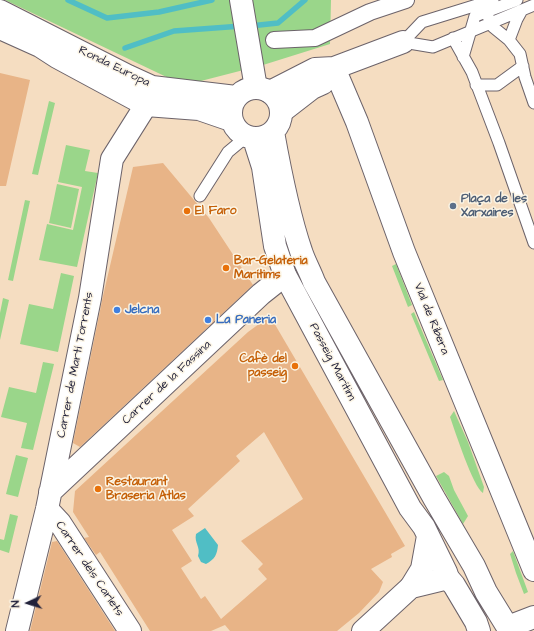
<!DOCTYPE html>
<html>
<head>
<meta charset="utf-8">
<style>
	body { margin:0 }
	#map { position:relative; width:534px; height:631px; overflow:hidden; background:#f5ddc1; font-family:"Architects Daughter",sans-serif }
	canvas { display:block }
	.north { position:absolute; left:8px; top:583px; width:40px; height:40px; -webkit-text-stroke:3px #fcf5e5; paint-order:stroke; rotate:266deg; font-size:11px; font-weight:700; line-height:16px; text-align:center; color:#22223b }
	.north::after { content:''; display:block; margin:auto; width:14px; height:18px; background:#22223b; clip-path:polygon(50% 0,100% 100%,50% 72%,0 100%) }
</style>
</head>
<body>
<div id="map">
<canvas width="534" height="631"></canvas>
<div class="north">N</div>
</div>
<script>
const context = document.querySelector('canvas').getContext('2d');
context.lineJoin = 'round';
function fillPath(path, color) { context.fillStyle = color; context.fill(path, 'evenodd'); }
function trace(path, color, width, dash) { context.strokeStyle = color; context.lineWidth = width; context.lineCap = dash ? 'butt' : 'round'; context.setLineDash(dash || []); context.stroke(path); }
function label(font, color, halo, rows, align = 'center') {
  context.font = font + ' "Architects Daughter",sans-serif'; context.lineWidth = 3; context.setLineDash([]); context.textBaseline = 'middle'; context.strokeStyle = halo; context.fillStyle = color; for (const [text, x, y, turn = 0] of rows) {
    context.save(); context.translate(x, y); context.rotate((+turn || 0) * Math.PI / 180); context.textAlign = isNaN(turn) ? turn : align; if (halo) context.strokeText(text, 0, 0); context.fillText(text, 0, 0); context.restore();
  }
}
const green = new Path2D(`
	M5,0H331L330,44L263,65L197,82H177Z
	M49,101L55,103L38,175L32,174Z
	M66,145L90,150L85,171L98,173L77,267L39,260L47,224L73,230L82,187L58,182Z
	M57,184L79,189L71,228L49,223Z
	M25,200L30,201L13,281L8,280Z
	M396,264L412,305L408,307L392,266Z
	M61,273L74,276L58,352L20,344L29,304L53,309Z
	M3,298L9,300L0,340V313Z
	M414,312L443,380L439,381L411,314Z
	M43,362L54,364L33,450L21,448L27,423L1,417L9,387L36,393Z
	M454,411L468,442L484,487L483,493C473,487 455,431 450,417Z
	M16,455L28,458L18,497L6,494Z
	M444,472L449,476L454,490L468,516L463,524L436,476Z
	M10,514L18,516L9,553L0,550V539L4,540Z
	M513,551L528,592L524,594L516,573L510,554Z`);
const water = new Path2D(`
	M205,528L218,545C217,555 215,559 206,564L201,562L198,556C201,547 194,543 196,534Z`);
const stream = new Path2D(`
	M68,0L107,18L159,12L212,0
	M250,26L278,23L305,0
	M125,48L174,31L242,26`);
const building = new Path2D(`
	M0,73L30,80L6,186H0Z
	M163,163L209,218L253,285L80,447L73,443L103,296L133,167Z
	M270,316L405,546L391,554L392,557L371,569L383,582L379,592L359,613L337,631H230L225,625L211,631H150L100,552L96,555L84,538L89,537L73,512L75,491L248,332ZM264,432L303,499L241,541L263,564L258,569L267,579L221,619L205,596L201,599L181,568L192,561L172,530L194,516L188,509L240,461L236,456Z
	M57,541L115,631H30L52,542Z`);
const service = new Path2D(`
	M482,4L493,27L509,40L520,54L525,77L534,103
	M453,38L472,72L499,143L534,243
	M509,40L517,19L522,10
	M403,42L433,47L534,5
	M403,42L422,22L493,0
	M463,57L475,16L517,0
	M476,85H497L523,66
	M200,196L228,152L246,137`);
const pedestrian = new Path2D(`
	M274,40L315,38L370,12L406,0`);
const minor = new Path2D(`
	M241,0L256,88
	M334,68L357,122L404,252L534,570
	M270,92L315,69L334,68L403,42
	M281,112L312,88L323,83L331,72
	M50,492L261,294L285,275
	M47,509L60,523L130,631
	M508,627L534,617
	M17,631L47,509L90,298L112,159L146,105
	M363,631L411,587L448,578`);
const tertiary = new Path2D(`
	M0,11L128,76L152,87L236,97
	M0,28L40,46L57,57L146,105L199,109L231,120
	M231 113a25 25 0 1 1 50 0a25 25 0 1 1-50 0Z
	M273,132C280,171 288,213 301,251C304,261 310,271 314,282L434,498L474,566L486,592L510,631
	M254,139L263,167L275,246L285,275L410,508L424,527L446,572L448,578L454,585L476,622L479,631
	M411,587L422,569L428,536`);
const markers = [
	[453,206,4,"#5c6f8a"],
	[187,211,4,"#e8710a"],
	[226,268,4,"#e8710a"],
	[117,310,4,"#3f7fe0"],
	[208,320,4,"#3f7fe0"],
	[295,366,4,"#e8710a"],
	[98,489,4,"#e8710a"]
];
const streetNames = [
	["Ronda Europa",114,67,26],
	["Vial de Ribera",431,319,68],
	["Passeig Marítim",332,362,62],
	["Carrer de Martí Torrents",76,365,-79],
	["Carrer de la Fassina",167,383,-43],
	["Carrer dels Carlets",89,569,56]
];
const serviceNames = [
	["Plaça de les",461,199],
	["Xarxaires",461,213]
];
const foodNames = [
	["El Faro",195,211],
	["Bar-Gelateria",234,261],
	["Marítims",234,275],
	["Cafè del",287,359,"right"],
	["passeig",287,373,"right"],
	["Restaurant",106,482],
	["Braseria Atlas",106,496]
];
const shopNames = [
	["Jelcna",125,310],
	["La Paneria",216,320]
];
fillPath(green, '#9ad68a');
fillPath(water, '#50bec5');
trace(stream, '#50bec5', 5.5);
fillPath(building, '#e8b487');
trace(service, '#6c636a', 13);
trace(pedestrian, '#6c636a', 18);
trace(minor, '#6c636a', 24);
trace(tertiary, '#6c636a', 24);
trace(service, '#fff', 11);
trace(pedestrian, '#fff', 16);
trace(minor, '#fff', 22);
trace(tertiary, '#fff', 22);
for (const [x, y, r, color] of markers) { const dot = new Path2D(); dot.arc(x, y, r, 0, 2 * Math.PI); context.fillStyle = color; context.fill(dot); trace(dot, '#fcf5e5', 1.5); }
label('12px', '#22223b', '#fcf5e5', streetNames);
label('bold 12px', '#4e5e75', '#fcf5e5', serviceNames, 'left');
label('bold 12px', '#c56008', '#fcf5e5', foodNames, 'left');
label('bold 12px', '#366cbe', '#fcf5e5', shopNames, 'left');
</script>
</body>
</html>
